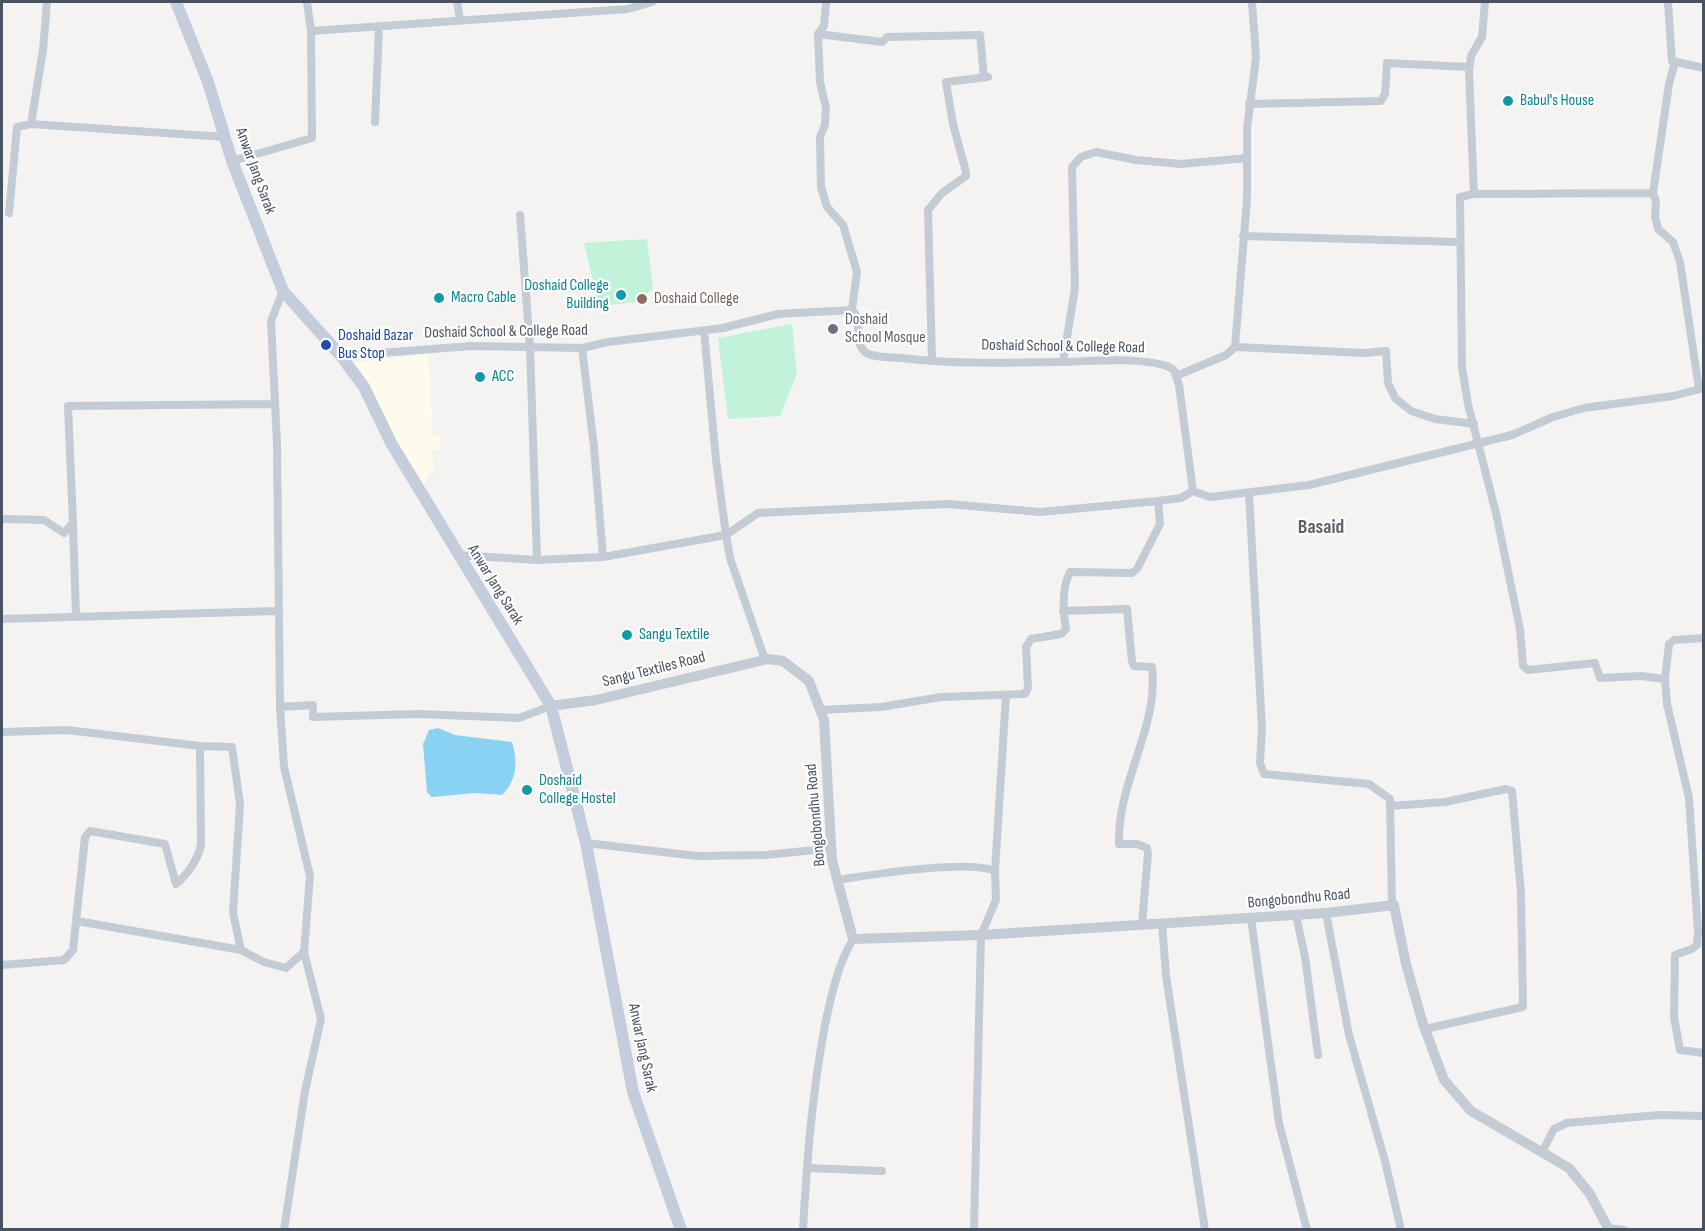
<!DOCTYPE html>
<html>
<head>
<meta charset="utf-8">
<style>
	body { margin:0 }
	#map { position:relative; width:1705px; height:1231px; overflow:hidden; background:#f5f3f2; font-family:"Sofia Sans Condensed",sans-serif }
	canvas { display:block }
	.frame { position:absolute; inset:0; border:3px solid #485362; pointer-events:none }
</style>
</head>
<body>
<div id="map">
<canvas width="1705" height="1231"></canvas>
<div class="frame"></div>
</div>
<script>
const context = document.querySelector('canvas').getContext('2d');
context.lineJoin = 'round';
function fillPath(path, color) { context.fillStyle = color; context.fill(path, 'evenodd'); }
function trace(path, color, width, dash) { context.strokeStyle = color; context.lineWidth = width; context.lineCap = dash ? 'butt' : 'round'; context.setLineDash(dash || []); context.stroke(path); }
function label(font, color, halo, rows, align = 'center') {
  context.font = font + ' "Sofia Sans Condensed",sans-serif'; context.lineWidth = 4.5; context.setLineDash([]); context.textBaseline = 'middle'; context.strokeStyle = halo; context.fillStyle = color; for (const [text, x, y, turn = 0] of rows) {
    context.save(); context.translate(x, y); context.rotate((+turn || 0) * Math.PI / 180); context.textAlign = isNaN(turn) ? turn : align; if (halo) context.strokeText(text, 0, 0); context.fillText(text, 0, 0); context.restore();
  }
}
const commercial = new Path2D(`
	M428,354L433,436H440V450L432,451L434,473L428,474L423,487L347,364Z`);
const green = new Path2D(`
	M647,239L653,289L637,302L599,306L584,243Z
	M792,324L797,374L780,416L728,419L718,338Z`);
const water = new Path2D(`
	M438,728L455,735L512,742C518,761 517,781 502,795L475,793L432,797L427,792L423,744L429,730Z`);
const minor = new Path2D(`
	M457,2L460,19
	M826,2L824,26L818,34L820,82L826,108L825,125L820,137L821,187L827,207L843,225L857,272L852,310
	M1485,2L1482,37L1471,56L1469,71L1474,194L1460,197L1462,367L1468,404L1496,513L1520,629L1523,666L1528,670L1595,663L1600,678L1641,676L1665,679
	M1668,2L1672,61L1704,68
	M311,31L628,9L652,2
	M818,34L882,42L887,37L980,35L984,77
	M1249,104L1381,101L1385,94L1387,63L1469,67
	M375,122L379,26
	M31,124L225,137
	M232,161L312,138L311,31L307,2
	M1653,193L1669,84L1675,62
	M1474,194L1653,193L1656,201L1655,216L1658,229L1673,242L1680,262L1699,389
	M9,213L17,127L31,124L43,50L47,2
	M520,215L530,347L537,560
	M1243,236L1459,242
	M283,291L271,321L277,444L280,707L284,767L310,876L304,952L321,1019L305,1091L284,1230
	M852,310C863,319 853,342 865,352C873,358 891,357 901,358C950,364 1003,363 1053,362C1090,362 1131,356 1167,366L1174,370L1179,385L1193,491L1210,497L1309,485L1512,435L1553,417L1584,408L1673,396L1704,388
	M704,331L716,460L726,535L730,558L765,660
	M1235,347L1365,353L1386,351L1388,383L1395,398L1411,411L1435,419L1474,424
	M582,348L594,447L603,557
	M341,356L471,346L582,348L608,342L723,328L778,314L852,310
	M932,360L928,210L942,193L966,176V172L953,124L946,82L988,77
	M1063,362L1075,288L1072,167L1081,157L1096,152L1136,160L1181,164L1247,158
	M1176,376L1226,355L1235,347L1247,199V129L1256,57L1252,2
	M1249,493L1262,728L1260,763L1264,774L1369,784L1390,799L1392,905
	M2,519L44,520L64,533L73,523L68,406L275,404
	M73,523L76,617
	M457,555L537,560L603,557L726,535L758,513L948,504L1040,512L1158,501L1181,498L1193,491
	M1063,611L1127,609L1132,662L1134,666L1152,667C1159,729 1117,781 1119,844H1137L1147,848L1148,853L1142,925
	M2,619L277,611
	M1704,638L1674,640L1669,644L1665,679L1667,704L1689,798L1698,931L1697,945L1692,949L1675,955L1674,1017L1680,1050L1704,1053
	M280,707L313,705V717L418,714L519,718L551,706
	M820,710L881,707L941,697L1025,694L1028,688L1026,647L1031,639L1061,634L1066,629C1063,611 1061,589 1070,572L1132,573L1137,569L1160,524L1158,501
	M2,732L67,730L200,746L232,747L240,804L233,913L241,950L264,962L286,968L304,952
	M1390,806L1445,802L1506,789L1512,791L1521,893L1523,1007L1425,1029
	M586,843L697,856L765,855L825,849
	M995,871L1006,695
	M837,880C871,875 967,859 995,871L996,900L981,935L974,1230
	M1326,913L1349,1035L1385,1161L1401,1230
	M1296,915L1305,957L1318,1055
	M1251,918L1279,1123L1307,1230
	M77,921L241,950
	M1162,923L1166,976L1205,1230
	M2,965L64,960L73,950L85,837L90,831L165,844L176,884C189,873 197,861 201,845L200,746
	M1542,1152L1554,1129L1567,1123L1659,1115L1704,1116
	M807,1168L882,1171
	M1608,1228L1624,1230
	M803,1230C807,1160 812,1093 825,1025C831,996 838,964 853,939`);
const tertiary = new Path2D(`
	M551,706L596,700L768,659L783,661L809,681L824,720L832,860L853,939L981,935L1326,913L1394,905L1406,964L1423,1024L1444,1080L1471,1111L1569,1168L1590,1194L1609,1230`);
const secondary = new Path2D(`
	M176,2L208,82L232,161L283,291L341,356L364,387L391,443L551,706L586,843L633,1092L681,1230`);
const markers = [
	[1508,101,6,"#0f9aa8"],
	[621,295,6,"#0f9aa8"],
	[439,298,6,"#0f9aa8"],
	[642,299,6,"#8d6e63"],
	[833,329,6,"#6b7280"],
	[326,345,6,"#1a4fb4"],
	[480,377,6,"#0f9aa8"],
	[627,635,6,"#0f9aa8"],
	[527,790,6,"#0f9aa8"]
];
const cultureNames = [
	["Babul's House",1520,101],
	["Doshaid College",609,286,"right"],
	["Building",609,304,"right"],
	["Macro Cable",451,298],
	["ACC",492,377],
	["Sangu Textile",639,635],
	["Doshaid",539,781],
	["College Hostel",539,799]
];
const streetNames = [
	["Anwar Jang Sarak",255,171,70],
	["Doshaid School & College Road",506,332,-1],
	["Doshaid School & College Road",1063,347,1],
	["Anwar Jang Sarak",495,585,58],
	["Sangu Textiles Road",654,670,-14],
	["Bongobondhu Road",816,815,-95],
	["Bongobondhu Road",1299,899,-5],
	["Anwar Jang Sarak",642,1048,78]
];
const educationNames = [
	["Doshaid College",654,299]
];
const worshipNames = [
	["Doshaid",845,320],
	["School Mosque",845,338]
];
const transitNames = [
	["Doshaid Bazar",338,336],
	["Bus Stop",338,354]
];
const quarterNames = [
	["Basaid",1321,528]
];
fillPath(commercial, '#fefbed');
fillPath(green, '#c0f3d9');
fillPath(water, '#8ad2f3');
trace(minor, '#c3cbd4', 8);
trace(tertiary, '#c3cbd4', 10);
trace(secondary, '#c4cddc', 12);
for (const [x, y, r, color] of markers) { const dot = new Path2D(); dot.arc(x, y, r, 0, 2 * Math.PI); context.fillStyle = color; context.fill(dot); trace(dot, '#fff', 2); }
label('16px', '#0d838f', '#fff', cultureNames, 'left');
label('16px', '#485362', '#fff', streetNames);
label('16px', '#785e54', '#fff', educationNames, 'left');
label('16px', '#5b616d', '#fff', worshipNames, 'left');
label('16px', '#164399', '#fff', transitNames, 'left');
label('bold 20px', '#5e6168', '#fff', quarterNames);
</script>
</body>
</html>
